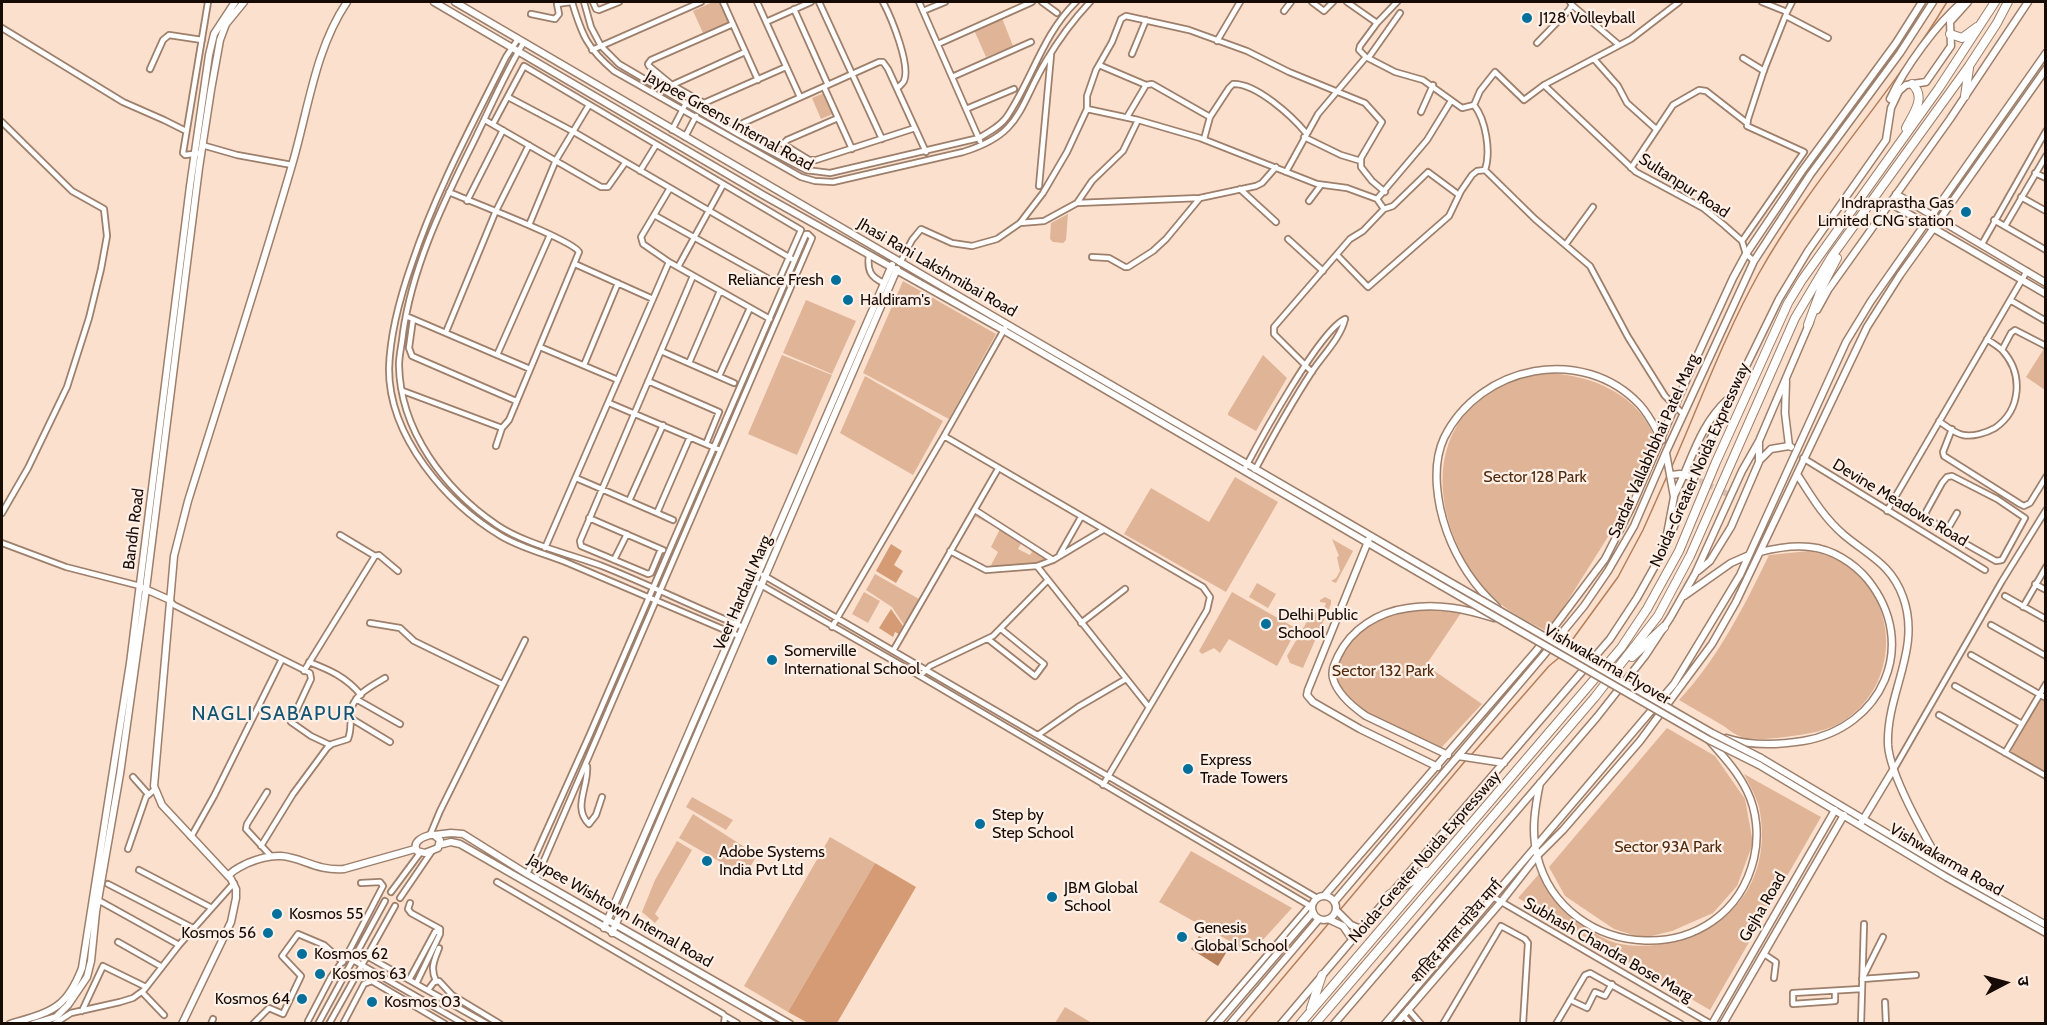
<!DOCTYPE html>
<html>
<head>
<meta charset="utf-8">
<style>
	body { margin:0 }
	#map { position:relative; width:2047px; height:1025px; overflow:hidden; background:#fbe0ce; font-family:Cabin,"Noto Sans Devanagari",sans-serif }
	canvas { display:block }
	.frame { position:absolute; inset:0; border:3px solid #170c05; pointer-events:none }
	.north { position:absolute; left:1975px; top:953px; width:60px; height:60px; -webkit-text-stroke:4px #fef0e7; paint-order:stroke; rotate:84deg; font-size:16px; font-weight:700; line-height:24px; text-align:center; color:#170c05 }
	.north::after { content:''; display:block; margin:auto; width:21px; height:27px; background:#170c05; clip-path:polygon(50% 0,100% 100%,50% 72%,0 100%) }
</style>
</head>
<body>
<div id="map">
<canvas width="2047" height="1025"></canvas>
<div class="frame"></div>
<div class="north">उ</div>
</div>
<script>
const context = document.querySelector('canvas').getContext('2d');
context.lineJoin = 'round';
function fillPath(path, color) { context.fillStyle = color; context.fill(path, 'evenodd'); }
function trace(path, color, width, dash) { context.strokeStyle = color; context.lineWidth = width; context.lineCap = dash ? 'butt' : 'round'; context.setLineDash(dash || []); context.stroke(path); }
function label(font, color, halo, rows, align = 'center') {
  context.font = font + ' Cabin,"Noto Sans Devanagari",sans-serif'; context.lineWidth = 4.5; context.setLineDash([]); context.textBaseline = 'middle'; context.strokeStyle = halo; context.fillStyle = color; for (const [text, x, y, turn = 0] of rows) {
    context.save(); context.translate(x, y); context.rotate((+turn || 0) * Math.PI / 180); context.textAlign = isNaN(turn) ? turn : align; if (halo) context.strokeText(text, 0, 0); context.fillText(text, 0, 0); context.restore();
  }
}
const green = new Path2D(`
	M713,2H720L729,22L703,33L693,11Z
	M1002,18L1013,46L986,57L974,30Z
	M824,93L833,114L821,119L812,98Z
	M1068,214L1066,240L1063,243L1053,242L1050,239L1051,223Z
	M903,281L996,334L949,419L863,373Z
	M806,300L856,321L832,374L783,353Z
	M2045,347V390L2026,377Z
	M782,355L832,375L797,455L748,434Z
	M1263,355L1287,378L1256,431L1228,415V413Z
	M1550,373C1594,376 1639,395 1655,439L1611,532L1548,632C1525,620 1502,609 1484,589C1470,572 1461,555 1453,534C1429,470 1446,406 1514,380C1526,376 1538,375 1550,373Z
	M865,376L943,421L913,475L840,433Z
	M1235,477L1278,502L1226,592L1124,534L1151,488L1209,522Z
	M976,512L1022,542L1018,549L1030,555L1032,552L1030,550L1031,548L1050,560L1036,565L989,569L998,552L991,547L1000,529L974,516Z
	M1332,539L1353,551L1336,583L1331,581L1336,578L1340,571L1337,557L1339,556Z
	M1809,551C1819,554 1831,555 1840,560C1901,597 1902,687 1840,723C1826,731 1808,734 1792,736C1779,738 1754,741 1742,737C1735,735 1728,729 1722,725C1708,717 1693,708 1679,700C1717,660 1745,605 1769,555Z
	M875,574L919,599L904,625L892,607L866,590Z
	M1257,583L1276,594L1268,608L1249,597Z
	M864,592L880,601L868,623L852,614Z
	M1232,592L1297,629L1277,666L1229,639L1220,653L1214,648L1202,654L1199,651Z
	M1325,597L1331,600V604L1303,668L1290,663L1287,656L1312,613L1323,612L1326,603L1320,602V600Z
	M1425,609H1443L1461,613L1426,665L1482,704L1441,748C1420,738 1371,720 1355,705C1347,697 1334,681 1336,669C1339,647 1369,622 1389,615C1400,612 1413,611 1425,609Z
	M2040,699L2045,702V772L2010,752Z
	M1667,728L1715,756L1745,799L1753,843L1737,886L1713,913L1672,931L1643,938L1614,929L1565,896L1549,867Z
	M1744,774L1821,817L1710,1010L1518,898L1539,874C1545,883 1550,893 1556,901C1567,916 1598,938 1616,943C1637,948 1658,946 1679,940C1741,923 1772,870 1759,807C1756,796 1749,784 1744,774Z
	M692,797L733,820L726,830L686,807Z
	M693,814L757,855L745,876L679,838Z
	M830,837L875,863L788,1012L744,986Z
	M677,841L692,850L655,914L659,918L655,923L642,912L655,880Z
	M1191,851L1292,908L1251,953L1159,902Z
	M1065,1007L1092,1023H1055Z`);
const forest = new Path2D(`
	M891,544L902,551L894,565L903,571L896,583L876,571Z
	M891,609L903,626L899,634L895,632L893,637L879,628Z
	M875,863L916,887L837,1023H808L788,1012Z`);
const water = new Path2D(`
	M1199,936L1226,953L1218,966L1191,949Z`);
const stream = new Path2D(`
	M1672,466C1700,403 1724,336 1758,275C1812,178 1890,97 1947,2
	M1567,647L1618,577L1643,530L1667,476
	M1472,754L1549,666L1561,656
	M1340,910L1466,760
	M1244,1024L1329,923`);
const secondaryTunnel = new Path2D(`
	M1691,477L1734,497`);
const street = new Path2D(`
	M572,2C582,35 587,48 614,71L801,177L815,181L833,182L963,152C1022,134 1018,108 1046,61C1059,39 1073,20 1090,2
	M584,2L591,27L601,46L619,64L738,134L806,170L830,173L979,138C989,132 1002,125 1008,115C1033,77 1043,34 1076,2
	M593,2L596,9L599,10L619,2
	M723,2L758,80
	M757,2L800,97
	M819,2L882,139
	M883,2C891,17 911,65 904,81C903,83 899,87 897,88
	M919,2L980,141
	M1042,2L1057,13
	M1312,2L1324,11L1333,2
	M1347,2L1377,23
	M1572,5L1619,45
	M794,9L828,85
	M923,11L945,2
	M1284,11L1291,2
	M1787,12L1792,2
	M531,14L555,19L559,14L557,4L571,2
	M1786,16L1828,38
	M766,22L811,2
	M733,24L651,60L648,64L649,66L672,85L704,103L786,67
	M2,28L123,102L164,120L186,131
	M518,39L506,57C472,125 436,191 412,263C400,297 390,333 389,369C389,437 446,503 501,536C521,548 546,554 568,563C625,587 682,612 739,636
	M1217,41L1240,2
	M524,42C502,78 486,118 467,155C439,212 412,270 403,333C402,344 399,355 399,365C400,430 444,489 497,525C525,544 570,554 602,566C650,585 696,608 743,627
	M1537,43L1569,10L1572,5L1570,2
	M938,44L1032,2
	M592,50L701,2
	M1132,54L1146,20
	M1366,57L1359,50L1360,46L1377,23L1397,2
	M1369,57L1400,13
	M1743,58L1764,71
	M1594,59L1618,86L1627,103L1656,129
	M1099,65L1146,85
	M150,69L163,40L169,35L202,40
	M952,77L1031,42
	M672,85L745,52
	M1544,85L1636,172L1703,208L1724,225L1742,241L1746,254L1754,261
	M824,87L852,149
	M508,97L574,132L792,259
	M1474,105L1480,91L1495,72L1524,100L1544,85L1631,39L1679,2
	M966,109L1014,89
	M1087,109L1138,120L1200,138L1317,184L1347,188L1377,199L1384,209
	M1421,112L1433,85
	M1127,117L1146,85L1152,84L1210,117L1204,139
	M1210,117L1229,88L1233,84C1256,83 1292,116 1306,133
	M838,118L787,140L783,144L809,160H816L915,128
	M485,120L601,187H608L625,163
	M2,122L72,191L104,209L107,236L101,269L89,318L67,387L28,468L2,513
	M493,124L524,66L801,230L779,280L776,283L654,215
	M672,130L686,103
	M738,134L743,123L879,62H883L888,69L926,152
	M685,137L696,116
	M1304,137L1341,155L1361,161
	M202,145L237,155L292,165
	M201,153L185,155L183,153L208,2
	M1631,168L1673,105L1699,90L1706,91L1747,123
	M1485,170L1535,219L1590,266L1628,337L1665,396L1683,414
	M640,171L656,145
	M1286,172L1318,114L1366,57L1395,72L1423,80L1462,108L1474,105C1486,120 1491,152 1485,170
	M2035,173L2046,178
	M1039,186L1051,55
	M670,188L641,237L643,244L669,262L770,319
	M1240,189L1276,222
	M449,192C469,201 573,240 579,252L509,420L502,428L496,446
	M2021,197L2046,211
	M1377,199L1427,140L1451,101
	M467,201L503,130
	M1309,201L1321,185
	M1077,203L1200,198
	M1994,220L2046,250
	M1020,223L1044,221L1077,203L1092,181L1123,151L1138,120
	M529,225L556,160L589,105
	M2005,226L2046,156
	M1288,239L1323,271
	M1742,241L1804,152L1747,126L1748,119L1764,70L1787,12L1762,2
	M1566,244L1593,207
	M1982,244L2046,131
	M869,255C867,270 870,277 884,283
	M1337,255L1368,287L1449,216L1461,191L1472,175L1477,171L1485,170
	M1092,257L1109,258L1125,267H1128L1153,251L1166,239L1200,198L1256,186L1262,183L1276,167
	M900,263L912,240L921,229L952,243L972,246L997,239L1020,223L1043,193L1067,152L1087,109V96L1096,70L1112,42L1121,19L1126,16L1189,30L1247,51L1289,72L1365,103L1382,122L1361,158V167L1372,181L1385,192
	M575,264L653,299
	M678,267L723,185
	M2010,300L2046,321
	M406,316L530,369
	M413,319L409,348L412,356L516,401
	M446,332L495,213L529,145
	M540,347L618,380
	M2002,350L2011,333L2015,330L2046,346
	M661,351L734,383
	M497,355L550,235
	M689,363L720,291
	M584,365L618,283
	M1312,372L1274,334V327L1350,239L1363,231L1384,209L1393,206L1428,172L1459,195
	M719,376L750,308
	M648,381L719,412L706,444
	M403,391L502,428
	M609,403L720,450
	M1939,421C1946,426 1954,433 1963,435C1973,437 1986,433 1995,428C2021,410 2024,374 2002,350C1998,346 1992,343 1987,339
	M1952,429L1943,452L1944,456L2020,504L2024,506L2030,503L2046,477
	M944,436L1203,587L1210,597L1207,610L1103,785
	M1803,458L1985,570
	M1244,470C1260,440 1319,331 1345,319
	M1255,470C1273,436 1292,402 1313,370C1324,354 1341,337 1345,319
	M1952,476L1997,499L2025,518L2002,560L1996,561L1959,540L1926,517V512L1942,483L1947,477Z
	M576,478L673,520
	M629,501L663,425
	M975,510L1053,560
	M1887,511L2027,271
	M657,513L690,437
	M589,518L663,550
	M1946,532L1957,513
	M340,535L375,556
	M2,543L66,567L140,586
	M545,548L669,262
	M661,549L651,573L648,574L581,546L580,541L693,276
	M950,551L986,570L1037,566L1053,560L1103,530
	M1060,554L1081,517
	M614,560L627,534
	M1037,566L1148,706
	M763,575L1317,898
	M754,581L920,676L1312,907
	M2035,584L2046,590
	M2005,596L2046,619
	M170,601L174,605L310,673L311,679L291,722L311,736L330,745
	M2023,607L2046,567
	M370,623L400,628L414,641L502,684
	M1081,623L1125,589
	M1991,625L2046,656
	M832,627L944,436L1005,328
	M988,639L1035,676L1044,664L1001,629
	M893,651L998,469
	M1971,655L2046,698
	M309,662C330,670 346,677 361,695
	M304,671L375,556L379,555L398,571
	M920,676L930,666L993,636L1047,581
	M1955,686L2022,724
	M356,699L400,724
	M1939,715L2046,776
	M352,719L390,742
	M1038,735L1078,707L1126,679
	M2005,753L2046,684
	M587,766C589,786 572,808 589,824L596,815L602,797
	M1894,769L2002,581L2046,510
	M133,777L148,794
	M267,792L247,824L246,829L270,855
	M430,835L440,811L525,640
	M191,837L214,796L282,659
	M261,846L293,794L327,748L332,744L348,739C352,729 350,721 351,711C353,695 373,685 385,678
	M128,849L146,797L155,789
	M139,870L210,907
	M527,874L590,734L806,234H808L812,238L536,879
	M497,882L723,1014L725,1016L724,1024
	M108,884L193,928
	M391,892L420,853
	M1493,897L1711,1024
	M400,898L432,851
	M98,900L179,945
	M410,903L408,909L411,913L440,929
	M118,942L162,967
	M358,951L487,1024
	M1764,954L1776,962L1774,978
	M353,960L464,1024
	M1863,977L1883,937
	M1862,979L1916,975
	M409,980L435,932L440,929
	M436,981C430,968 434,961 439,948
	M416,984L440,934V929
	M428,990L434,982L439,981L452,995L500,1024
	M1835,991V1001L1793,1004V993L1861,989
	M142,992L164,1015
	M1570,1000L1587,1008L1595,992L1605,996L1612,984
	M1885,1002L1886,1024
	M1408,1009L1421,1024
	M82,1011L103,966L146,987
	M1403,1015L1411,1024
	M725,1016L737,1023
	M308,1021L331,977L347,955L383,886L380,882L361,883
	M54,1024L71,1013L120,1002L133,998L144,990L179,945L234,883
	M211,1024L213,1019
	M253,1024L269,1008L283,1014L301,976L282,956L298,934L324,945L343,962
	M318,1024L385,901
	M329,1024L395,906
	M343,1024L364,984L372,981L445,1024
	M1208,1024L1310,905
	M1443,1024L1501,926L1525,939L1528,943L1523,1024
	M1556,1024L1585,975L1590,973L1681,1024
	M1861,1024L1864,924`);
const secondary = new Path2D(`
	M434,2L763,195L1003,330L1440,585
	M455,2C783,195 1114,386 1443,578
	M1890,99C1905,67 1936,25 1962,2
	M1896,194L2046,283
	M1890,203L2046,294
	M1932,215L2046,53
	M1940,219L2046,69
	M1817,310L1828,290L1950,119L2028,2
	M1786,381L1785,413L1789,446
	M1666,453L1674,497L1667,534
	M1759,461L1771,449L1789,446L1791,447
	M1797,474C1811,496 1824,518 1844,535C1869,556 1891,564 1903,597C1922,649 1886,693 1888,745C1890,776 1926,838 1942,866
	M1671,475L1680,474L1691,477
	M1674,496C1692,461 1698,427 1728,399
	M1369,539L1308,690L1307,695L1313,702L1360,729L1438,767
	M1698,571L1710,561L1731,527L1759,462V443
	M143,588L170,600
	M1684,596L1731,563L1749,555
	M1497,607C1473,585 1458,562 1447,532C1437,504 1431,466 1444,438C1480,365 1583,344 1640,405C1650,416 1655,428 1662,440
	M1726,738C1750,746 1778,745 1803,741C1882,728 1920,645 1868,580C1854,563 1832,549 1810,547C1794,545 1776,548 1760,552
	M1448,755L1366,716C1353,707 1337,694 1333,678C1331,670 1335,663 1338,656C1351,629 1378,612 1408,608C1438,603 1465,609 1494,618
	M1458,756L1504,763
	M1761,758L1942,866L2046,925
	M1759,765L1946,877L2046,933
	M1540,783C1535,807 1531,831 1537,855C1563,964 1727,973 1754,858C1759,837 1757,811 1747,791C1738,772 1723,756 1709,740
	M1861,823L1893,770
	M430,835H434L440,840L438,848L425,853L417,851C412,842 422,837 430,835Z
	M434,835L451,833L463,834L527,874L790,1024
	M439,845L451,842L460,844L773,1024
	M228,876C234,869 240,867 248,863C294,843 304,872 344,869L415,849
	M1325,895L1536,651L1605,559L1632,506L1688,376L1733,278L1746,254L1802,171L1896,43L1922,2
	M1312 908a12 12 0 1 1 24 0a12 12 0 1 1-24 0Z
	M1335,901L1543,656L1584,606L1608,571L1634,526L1666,452L1754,261L1810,175L1900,53L1933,2
	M1336,910L1351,925L1361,929
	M1328,919L1343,926L1352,939
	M604,928L892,265
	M612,933L897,269
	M10,1024C50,1012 66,1010 82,968L130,663L190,186L209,55L214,34L235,2
	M33,1024L56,1017L68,1005L87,977L91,961L96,912L120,774L146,589L199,168L211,90L220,40L226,24L244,2
	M182,1024L231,922L236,898V889L231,879L162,805L154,786L174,556L188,501C223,389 259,278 292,165C308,111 315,49 347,2
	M1217,1024L1313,912
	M1230,1024L1319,919
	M1281,1024L1419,861L1610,639L1637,598L1665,548L1709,442L1779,299L1808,251L1886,140L1891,108L1899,91L1906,85L1926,82L1951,46L1950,22L1968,2
	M1334,1024L1597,717L1645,656L1670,618L1695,574L1742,471L1759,441L1810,322
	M1385,1024L1674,684L1740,575L1846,342L1871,301L1925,224
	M1396,1024L1501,902L1537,856L1563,830L1640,741L1712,644L1736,602L1867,327L1900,275L1933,229
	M1712,1024L1835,810
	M1723,1024L1844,815`);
const highway = new Path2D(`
	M1950,34L1962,38L1977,27
	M1965,96L1969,68
	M1906,128C1913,114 1927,97 1912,84
	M1808,325L1822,287L1837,258
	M1632,657L1664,627
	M1389,895L1426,872
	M1311,1008L1322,975
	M1300,1024L1621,648L1647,609L1679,551L1716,462L1788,303L1802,280L1939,88L1995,2
	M1315,1024L1595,697L1658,616L1690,556L1795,318L1832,256L1969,66L1997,23L2008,2`);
const secondaryBridge = new Path2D(`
	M1443,578L1712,733L1761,758
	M1440,585L1709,740L1759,765`);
const markers = [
	[1527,18,6,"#03709c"],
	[1966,212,6,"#03709c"],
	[836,280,6,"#03709c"],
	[848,300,6,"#03709c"],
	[1266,624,6,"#03709c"],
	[772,660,6,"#03709c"],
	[1188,769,6,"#03709c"],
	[980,824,6,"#03709c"],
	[707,861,6,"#03709c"],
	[1052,897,6,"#03709c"],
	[277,914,6,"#03709c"],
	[268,933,6,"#03709c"],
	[1182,937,6,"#03709c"],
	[302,954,6,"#03709c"],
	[320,974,6,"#03709c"],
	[302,999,6,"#03709c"],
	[372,1002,6,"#03709c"]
];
const poiNames = [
	["J128 Volleyball",1539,18],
	["Indraprastha Gas",1954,203,"right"],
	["Limited CNG station",1954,221,"right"],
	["Reliance Fresh",824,280,"right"],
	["Haldiram's",860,300],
	["Delhi Public",1278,615],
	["School",1278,633],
	["Somerville",784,651],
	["International School",784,669],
	["Express",1200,760],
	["Trade Towers",1200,778],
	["Step by",992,815],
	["Step School",992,833],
	["Adobe Systems",719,852],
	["India Pvt Ltd",719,870],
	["JBM Global",1064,888],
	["School",1064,906],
	["Kosmos 55",289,914],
	["Genesis",1194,928],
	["Global School",1194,946],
	["Kosmos 56",256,933,"right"],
	["Kosmos 62",314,954],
	["Kosmos 63",332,974],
	["Kosmos 64",290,999,"right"],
	["Kosmos 03",384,1002]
];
const streetNames = [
	["Jaypee Greens Internal Road",729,121,29],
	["Sultanpur Road",1684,186,33],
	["Jhasi Rani Lakshmibai Road",937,268,30],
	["Sardar Vallabhbhai Patel Marg",1654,446,-66],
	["Noida-Greater Noida Expressway",1700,465,-66],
	["Devine Meadows Road",1900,503,31],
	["Bandh Road",134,529,-83],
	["Veer Hardaul Marg",743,593,-67],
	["Vishwakarma Flyover",1607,665,30],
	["Noida-Greater Noida Expressway",1425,857,-49],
	["Vishwakarma Road",1946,860,30],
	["Gejha Road",1763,907,-60],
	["Jaypee Wishtown Internal Road",620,911,30],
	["शाहिद मंगल पांडेय मार्ग",1457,932,-49],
	["Subhash Chandra Bose Marg",1608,950,30]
];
const parkNames = [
	["Sector 128 Park",1535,477],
	["Sector 132 Park",1383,671],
	["Sector 93A Park",1668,847]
];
const quarterNames = [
	["NAGLI SABAPUR",274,714]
];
fillPath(green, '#e0b497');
fillPath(forest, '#d59b74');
fillPath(water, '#b67e58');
trace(stream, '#b67e58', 1.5);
trace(secondaryTunnel, '#d9c0b0', 6, [6, 3]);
trace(street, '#9d7f6b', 8);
trace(secondary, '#9d7f6b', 9);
trace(highway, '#9d7f6b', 10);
trace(street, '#fff', 4.5);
trace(secondary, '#fff', 6);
trace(highway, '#fff', 8);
trace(secondaryBridge, '#9d7f6b', 9, []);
trace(secondaryBridge, '#fff', 6);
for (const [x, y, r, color] of markers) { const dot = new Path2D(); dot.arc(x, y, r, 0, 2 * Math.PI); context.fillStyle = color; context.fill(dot); trace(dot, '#fef0e7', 2); }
label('16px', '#170c05', '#fef0e7', poiNames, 'left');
label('16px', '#170c05', '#fef0e7', streetNames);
label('16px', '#522b0d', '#fef0e7', parkNames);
context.letterSpacing = '1.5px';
label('20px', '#135472', '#fef0e7', quarterNames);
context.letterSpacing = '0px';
</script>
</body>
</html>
